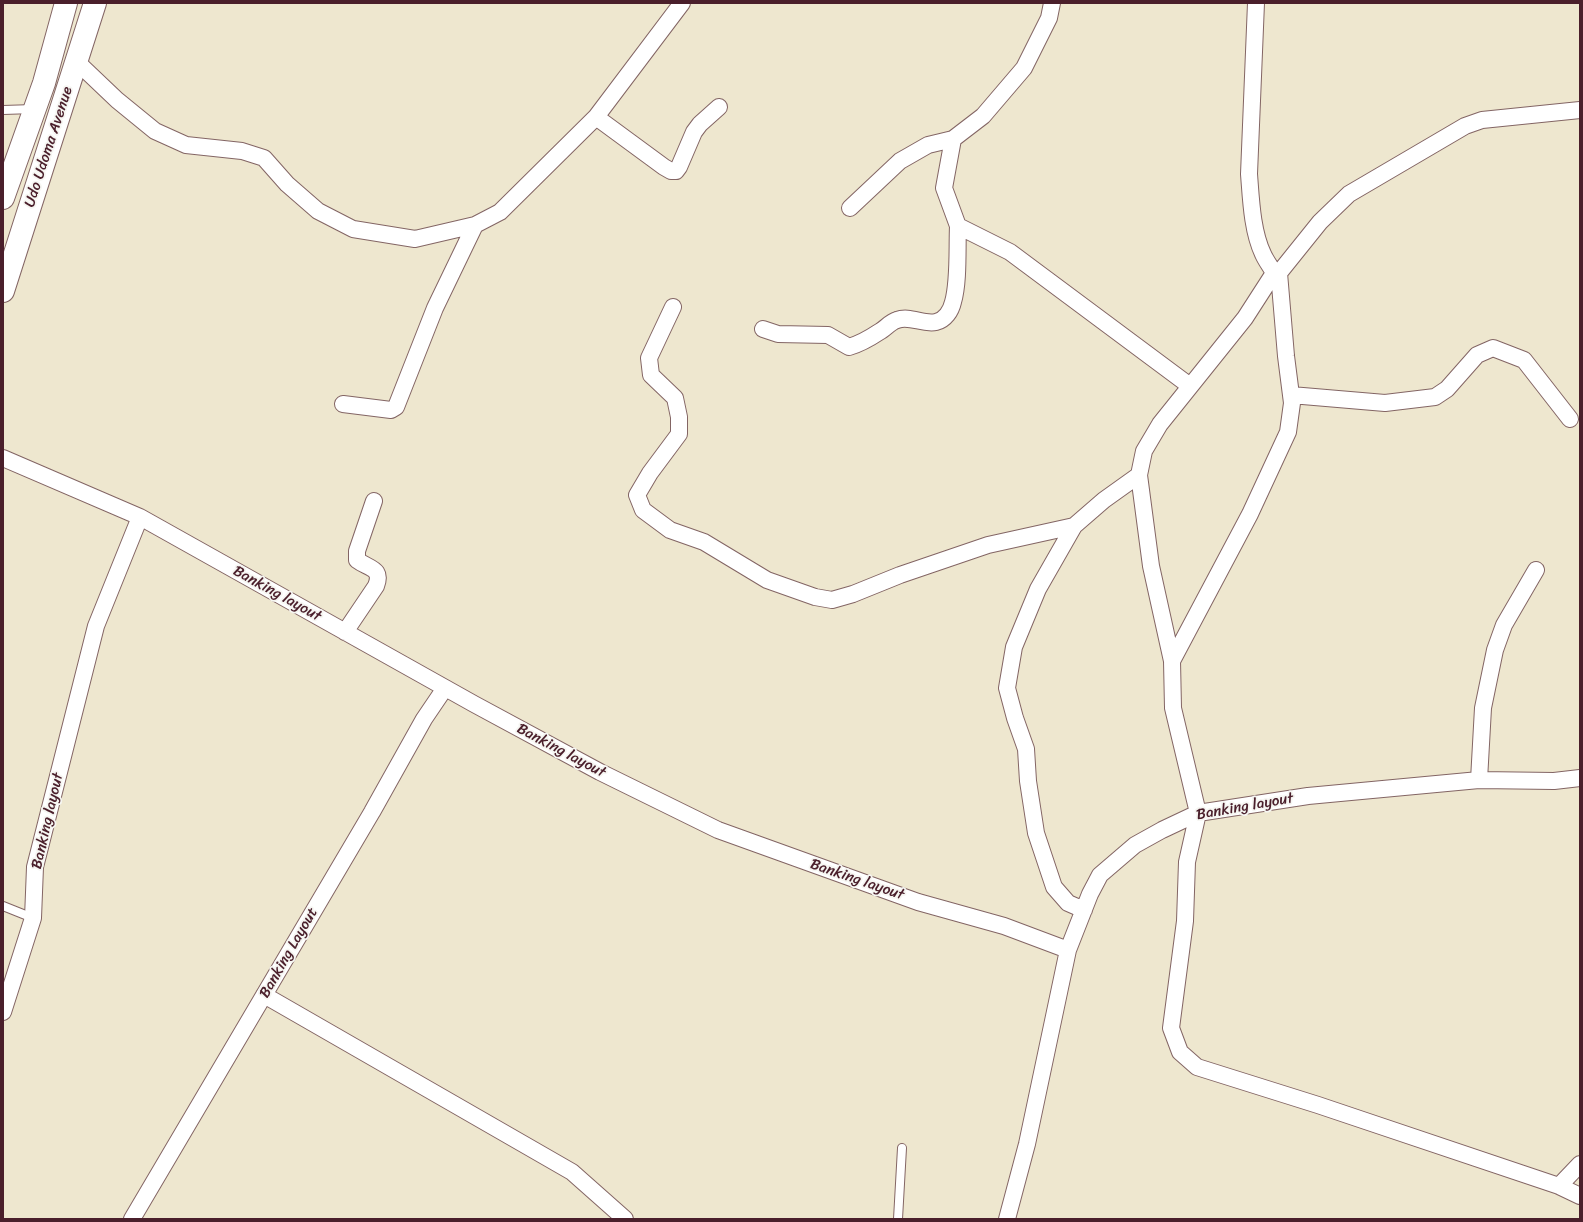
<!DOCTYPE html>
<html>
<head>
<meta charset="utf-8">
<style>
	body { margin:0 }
	#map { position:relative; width:1583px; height:1222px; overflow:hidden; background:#eee7cf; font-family:Sriracha,sans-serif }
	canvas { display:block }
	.frame { position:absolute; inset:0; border:4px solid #4a1f2b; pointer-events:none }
</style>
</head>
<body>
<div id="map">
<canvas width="1583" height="1222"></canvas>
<div class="frame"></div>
</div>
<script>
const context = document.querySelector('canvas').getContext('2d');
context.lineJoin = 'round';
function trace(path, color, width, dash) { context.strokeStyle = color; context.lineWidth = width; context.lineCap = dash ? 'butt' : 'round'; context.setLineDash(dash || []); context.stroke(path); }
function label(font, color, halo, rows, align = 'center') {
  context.font = font + ' Sriracha,sans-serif'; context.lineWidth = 3.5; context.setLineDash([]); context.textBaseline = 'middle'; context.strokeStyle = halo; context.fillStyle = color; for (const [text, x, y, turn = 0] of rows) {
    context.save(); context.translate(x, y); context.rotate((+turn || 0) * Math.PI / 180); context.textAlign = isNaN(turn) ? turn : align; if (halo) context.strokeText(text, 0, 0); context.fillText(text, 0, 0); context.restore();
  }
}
const service = new Path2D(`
	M3,110L34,109
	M3,906L33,918
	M898,1219L902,1148`);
const minor = new Path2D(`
	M1052,3L1049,18L1024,68L983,116L953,139L944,188L958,226L1010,252L1190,386
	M1256,3L1249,174C1251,199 1252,231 1263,254C1266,261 1271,267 1274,273
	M76,61L117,100L155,131L186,145L242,151L264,158L287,184L318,211L353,229L415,239L475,225L500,212L596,117L682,3
	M1580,110L1482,120L1465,126L1349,194L1320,222L1279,273H1274L1245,318L1160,424L1144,451L1139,475L1151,566L1172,661L1173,708L1198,813L1187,862L1185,921L1171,1028L1180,1052L1197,1067L1318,1105L1559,1186L1580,1196
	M596,117L664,167L671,171H676L679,167L694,132L700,124L719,107
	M850,208L900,161L928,145L953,139
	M673,307L649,358L651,375L675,398L679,417V434L650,473L637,495L643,510L670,530L704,542L767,580L815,597L832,600L853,594L900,575L988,545L1074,526L1104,500L1139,475
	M763,329L778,334L828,335L849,347C859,344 870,338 879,332C885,329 890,322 897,320C910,315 923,325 936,322C945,320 951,311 953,302C959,282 957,248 958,226
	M1291,395L1385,403L1435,397L1447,389L1477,355L1493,348L1524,360L1570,419
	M343,404L391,410L396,407L435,308L475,225
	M3,458L140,517L474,704L600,772L718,830L918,902L1004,926L1068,950L1090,894L1100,875L1135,845L1162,830L1198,813L1308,796L1479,780L1554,781L1580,778
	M1074,526L1038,589L1014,647L1007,688L1015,718L1026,749L1028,781L1036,833L1054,887L1068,903L1084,910
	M345,632L376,586C383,568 369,569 357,560V551L374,501
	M1172,661L1250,514L1288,432L1292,403L1286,356L1279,273
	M1479,780L1483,708L1495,650L1504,625L1536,570
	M264,995L572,1172L625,1219
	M3,1012L33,918L35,867L96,626L140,517
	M1559,1186L1580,1164
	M132,1219L372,812L424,719L445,688
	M1007,1219L1027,1144L1068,950`);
const secondary = new Path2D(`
	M3,198L44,83L66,3
	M3,291L95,3`);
const streetNames = [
	["Udo Udoma Avenue",49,147,-72],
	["Banking layout",277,594,29],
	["Banking layout",561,751,28],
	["Banking layout",1245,807,-10],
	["Banking layout",48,821,-77],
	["Banking layout",857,880,19],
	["Banking Layout",289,953,-60]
];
trace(service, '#836564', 10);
trace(minor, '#836564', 18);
trace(secondary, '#836564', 24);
trace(service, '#fff', 8);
trace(minor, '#fff', 16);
trace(secondary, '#fff', 22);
label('15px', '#4a1f2b', '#f6f6f2', streetNames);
</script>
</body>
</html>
